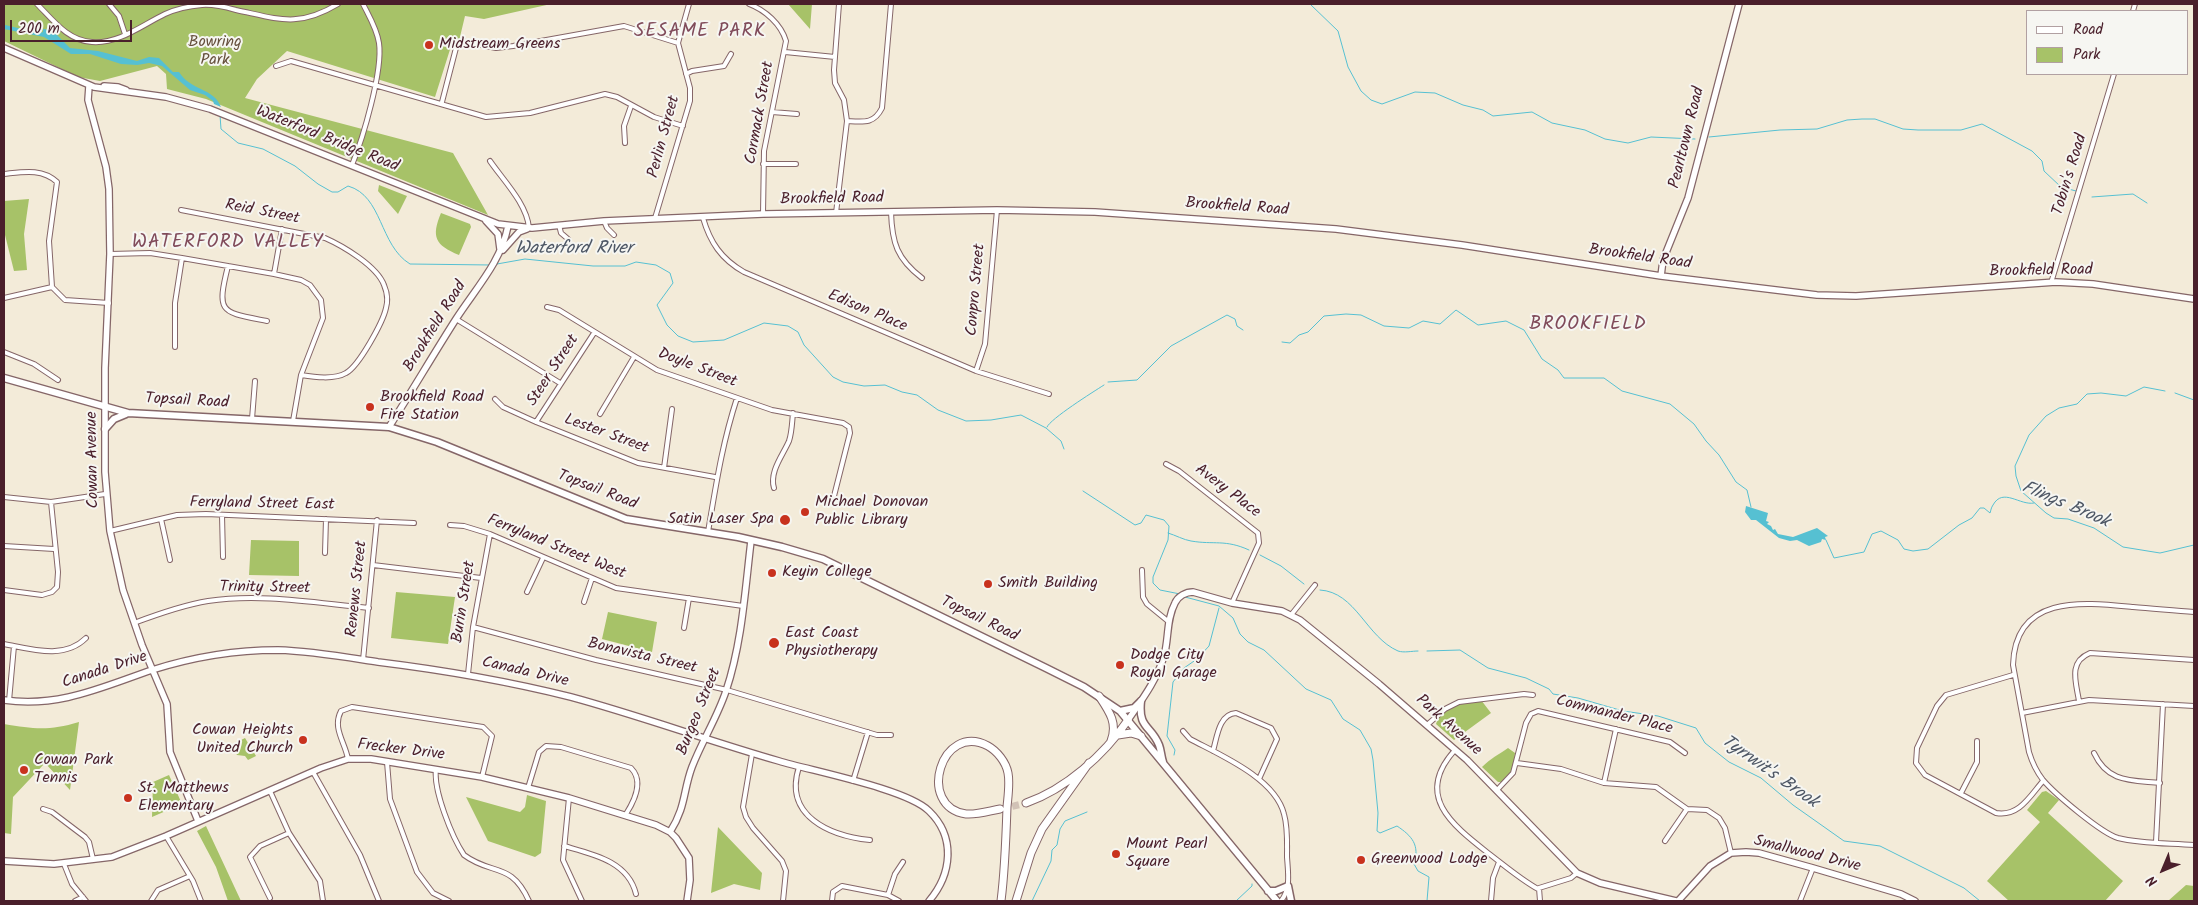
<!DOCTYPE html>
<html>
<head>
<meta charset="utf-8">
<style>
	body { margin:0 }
	#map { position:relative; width:2198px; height:905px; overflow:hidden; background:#f3ebd9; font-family:Kalam,sans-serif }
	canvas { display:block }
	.frame { position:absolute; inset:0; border:5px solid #4a1f2b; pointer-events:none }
	.legend { position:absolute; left:2026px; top:10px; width:162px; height:65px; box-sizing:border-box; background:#f6f6f2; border:1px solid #b1a0a2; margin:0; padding:6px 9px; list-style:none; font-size:15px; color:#4a1f2b }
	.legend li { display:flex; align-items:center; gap:10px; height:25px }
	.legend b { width:25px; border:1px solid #b1a0a2 }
	.north { position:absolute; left:2138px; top:845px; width:50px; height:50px; -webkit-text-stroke:4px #f6f6f2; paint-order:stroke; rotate:225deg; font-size:14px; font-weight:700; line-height:20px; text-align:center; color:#4a1f2b }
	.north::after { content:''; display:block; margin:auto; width:18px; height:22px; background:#4a1f2b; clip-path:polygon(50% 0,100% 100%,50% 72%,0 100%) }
	.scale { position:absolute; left:10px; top:20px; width:122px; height:22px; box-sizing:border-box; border:2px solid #4a1f2b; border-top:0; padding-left:6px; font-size:15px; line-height:18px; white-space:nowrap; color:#4a1f2b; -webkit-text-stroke:4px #f6f6f2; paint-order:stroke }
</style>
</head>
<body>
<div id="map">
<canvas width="2198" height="905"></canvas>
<div class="frame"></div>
<ul class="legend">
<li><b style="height:6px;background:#fff"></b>Road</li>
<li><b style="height:14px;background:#a7c268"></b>Park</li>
</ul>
<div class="north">N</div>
<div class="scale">200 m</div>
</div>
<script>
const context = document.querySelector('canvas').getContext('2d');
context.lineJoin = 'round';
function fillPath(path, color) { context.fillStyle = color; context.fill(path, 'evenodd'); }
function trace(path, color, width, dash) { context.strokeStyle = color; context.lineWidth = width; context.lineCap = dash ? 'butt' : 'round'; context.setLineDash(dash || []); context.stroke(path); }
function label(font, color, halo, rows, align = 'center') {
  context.font = font + ' Kalam,sans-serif'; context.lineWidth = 4; context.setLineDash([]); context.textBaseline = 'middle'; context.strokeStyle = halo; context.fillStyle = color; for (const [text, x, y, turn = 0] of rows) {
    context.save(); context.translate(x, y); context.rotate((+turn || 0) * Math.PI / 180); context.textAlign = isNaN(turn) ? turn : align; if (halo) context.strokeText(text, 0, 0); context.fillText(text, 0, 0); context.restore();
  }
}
const green = new Path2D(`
	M4,4H551L484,19L465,16L459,41L453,40L435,97L287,51L257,79L245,98L453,153L488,215L206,99L167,89L166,74L157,66L100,81L78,77L4,41Z
	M788,4H812L810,29Z
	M379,185L407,196L398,214L378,191Z
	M29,199L24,234L27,270L14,271L4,231V201Z
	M441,213L470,224L471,227L459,255C435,245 431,237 441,213Z
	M251,540L299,541V576L249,575Z
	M396,592L455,597L448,644L391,638Z
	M608,612L657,622L652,652L602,639Z
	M1481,700L1491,713L1454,740L1436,724C1442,705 1465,703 1481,700Z
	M79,722L70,790L45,763L13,797L11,834L4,833V724C34,729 49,731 79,722Z
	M245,738L256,756L248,760L245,756L237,755L234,750L235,743Z
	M1508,748L1515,753L1513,771L1502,782H1498L1482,767C1491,758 1498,755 1508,748Z
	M169,775L182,804L152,817L153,782Z
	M2046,791L2059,800L2048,813L2123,881L2105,901H2009L1987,881L2040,822L2027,810L2042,792Z
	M527,795L546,801L541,853L535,857L488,841L466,797L520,812L525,807Z
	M206,826L241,901H228L216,867L197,831Z
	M718,827L762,873L760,890L734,884L711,893Z
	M2186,885L2194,886V901H2168Z`);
const water = new Path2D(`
	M5,25L39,33L43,32V29L52,30L70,48L98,51L137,61L149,57L159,58L173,72H179C191,91 214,88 221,107L214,104L213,101L205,95L190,90L162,66L149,63L137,65L121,64L90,54H71L44,37L4,29Z
	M1746,506L1768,513L1766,521L1769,522L1767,524L1771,526L1773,530L1775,529L1778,534L1793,537L1817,528L1828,536L1825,537L1826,540L1822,539L1821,542L1809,546L1797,540L1790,541L1779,538L1756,520H1751L1745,512Z`);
const stream = new Path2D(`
	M1310,4L1338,31L1348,67L1361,91L1371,100L1382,104L1415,92L1435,93L1463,105L1483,110L1493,116L1532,112L1552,123L1585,130L1605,139L1628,143L1651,137L1695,139
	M220,115L221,129L238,143L263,149L295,166L318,184L332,192H338L348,186C383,196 379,245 410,264L491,265
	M1709,137L1780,130L1817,129L1847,120L1862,119H1875L1903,129L1918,130H1961L1982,124L2032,151L2042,161L2044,171L2061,187L2076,191
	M2092,197L2133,194L2147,203
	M497,264L525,259L593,266H625L636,262L656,265L670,273L673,283L657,305L667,325L678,336L693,342L724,340L764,323L788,326L798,332L804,345L833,377L843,382L864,386L885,385L902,392L917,395L938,410L966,421L991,420L1021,415L1046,428L1061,441L1064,449
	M1282,342L1290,343L1299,335L1308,332L1324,316L1346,314L1361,315L1384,326L1409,328L1423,321L1440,324L1456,310L1478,325L1506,321L1524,330L1542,359L1558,370L1564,378H1604L1622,391L1670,404L1694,424L1706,441L1719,455L1736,482L1747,490L1751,507
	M1108,382L1137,380L1171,346L1227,315L1235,319L1237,326L1243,330
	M2165,391L2144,387L2126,396L2101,393L2087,394L2077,404L2059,408L2046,416L2029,435L2015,466L2016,476L2021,491L2046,513L2054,518L2068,519L2094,528L2123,547L2160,553L2194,545
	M2175,393L2194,400
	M1047,427C1050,419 1093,392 1104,385
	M1083,491L1135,525L1141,523L1146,515L1164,520L1169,526L1168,540L1153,577V583L1160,590L1180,594
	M1168,533C1175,535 1184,540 1191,541C1214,545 1225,539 1249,550
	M1826,540L1834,558L1864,552L1872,534L1881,531L1898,540L1904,549L1913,551L1928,549L1959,525L1972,518L1980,508H1984L1990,513C1991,510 1991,508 1993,505C2003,487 2020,506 2034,503
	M1260,555L1281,566L1304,584
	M1320,590C1356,592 1366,637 1398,651C1404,653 1412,651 1418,651
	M1185,597L1219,606L1233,618L1240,634L1248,642L1264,650L1306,689L1331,700L1343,719L1360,730L1371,749L1373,760L1378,813L1377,831L1380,833L1397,826C1412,836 1420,845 1414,864L1418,871L1429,877L1427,901
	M1427,651L1460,650L1488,668L1526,678L1549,689L1553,694L1578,698L1623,711L1658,716L1696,728L1705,743L1729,762L1761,778L1793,805L1844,841L1880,846L1964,888L1980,901
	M1174,755L1175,750L1167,736L1173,682L1184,668L1197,659L1209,646L1219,608
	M1032,901L1051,861L1052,850L1057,845L1060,829L1065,821L1087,812
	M1236,901L1252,886V884`);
const highwayTunnel = new Path2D(`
	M1002,809L1026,803`);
const street = new Path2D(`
	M37,4C53,20 68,41 92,42C119,44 142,25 165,14C176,9 190,6 202,5C214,4 225,7 236,10C279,19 298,28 338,4
	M109,4L119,16L125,34
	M749,4C765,10 781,24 786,41L764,151L763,214
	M2133,11L2135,4
	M785,52L835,57
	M276,66L291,61L486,117L530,113L605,94L617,97L654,117L683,126
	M686,74L692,71L724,66L731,54
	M442,102L456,48L461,41L496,48L513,46L624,26L678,43
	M772,112L797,114
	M847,121C864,122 874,124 882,108L891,4
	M625,143L624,126L631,106
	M490,161C503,180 527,204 529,228
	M763,164H796
	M352,165C363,138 383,71 379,43C377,29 369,16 363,4
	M4,174C23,172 42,168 57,182L49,241L52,287L65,300L109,303
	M181,210L325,238C343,246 377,266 384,285C387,292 388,301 386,308C383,322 359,366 346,373C334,380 314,377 301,375
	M891,212C892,243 897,259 922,278
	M836,213L847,121L844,100L835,83L834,70L839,4
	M655,218L690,101V88L678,43L689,4
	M703,218C710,242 721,259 744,272L976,371L1049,394
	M604,221L607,228L614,235
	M559,225L561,233L568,239
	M110,254L150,253L182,258L274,274L301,280L310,285L321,300L323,318L301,375L293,421
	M228,266C216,314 221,312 267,321
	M274,274L282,229
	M2051,283L2114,74
	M4,298L52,287
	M547,307L559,310L657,370L772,410L843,423L849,427L850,433L833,500
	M456,319L560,383
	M175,347V303L182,258
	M4,352L34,364L58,380
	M976,371L985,344L997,210
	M495,399L503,407L536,422L638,463L715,477
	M600,414L634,357
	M252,419L255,381
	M536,422L594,333
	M1166,464L1179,471L1258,533L1259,543L1232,603
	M664,468L672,409
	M774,488C769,472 783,455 789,441C792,432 792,422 793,413
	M4,497L51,502L105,494
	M222,515L223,557
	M161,519L170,560
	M450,525L464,526L490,534L616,588L743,606
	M110,531L177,515L206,514L414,523
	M708,532C716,485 722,444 737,398
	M4,546L54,549
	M325,553L326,519
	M373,565L481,578
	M1142,570L1143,597L1147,604L1169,622
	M4,590L42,595L52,592L57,587L58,572L51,502
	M527,592L543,558
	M584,602L592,578
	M2194,612C2174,610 2154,609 2133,607C2083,602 2015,594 2013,665L2029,752C2032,762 2036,771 2043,780C2055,794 2101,833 2118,838C2142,844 2169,843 2194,845
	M1291,615L1315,585
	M134,623C158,614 183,605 208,601C261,593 315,603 369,608
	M473,627L596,660L727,690L877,735H891
	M684,628L689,598
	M4,644C31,649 64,660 86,638
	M363,660L377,520
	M468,674L473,627L490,534
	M2013,675L1946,695L1937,706L1917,748L1916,763L1925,775L1996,813C2019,817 2030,796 2043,781
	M9,701L14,646
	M2079,701C2076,682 2068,662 2090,653L2194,660
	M2022,713L2089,700L2194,706
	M1427,725L1445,709L1459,702L1524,694L1533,695
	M1183,731L1190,739C1220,755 1275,778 1284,814C1288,828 1287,843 1287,857C1288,872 1291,889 1281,901
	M1455,750C1414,795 1451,824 1488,853C1504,865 1520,879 1538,889
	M1213,751C1217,737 1219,714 1236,713L1271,728L1277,739L1259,779
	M2094,753C2108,783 2131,780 2160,783
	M752,754L743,807L746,817L753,828L782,861L786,871L783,901
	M348,759C345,742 332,728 341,711L352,707L483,727L492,736L482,777
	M387,762L390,799L417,872L433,893L449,901
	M1517,763L1561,769L1604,783L1656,787L1687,809L1707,810L1719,818L1725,828L1731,853
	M799,767C783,816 830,836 870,840
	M436,769C433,790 452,837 464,855C492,876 511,861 529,901
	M313,772L360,855L379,901
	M853,781L868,732
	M1604,783L1616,729
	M528,788L539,752L546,746L561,747L631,768C644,781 635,800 626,814
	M1497,790L1513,773L1526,723L1531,714L1538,711L1670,742L1685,753
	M270,791L289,833L320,881L323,901
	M1961,793L1977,762V741
	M569,798L563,860L582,901
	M43,809L52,812L85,837L89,842L93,859
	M166,836L193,881L201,901
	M1665,841L1687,809
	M2156,842L2163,704
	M564,846C592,854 628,861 636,894
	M64,864L72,884L86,901
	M888,895L895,874L903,862
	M270,898L250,857L260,846L289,833
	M75,901L83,897
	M151,901L158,890L190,876
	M832,901L833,892L842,886L888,895L899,901
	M1491,901L1493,878L1499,862
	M1540,901L1539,888L1571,878L1577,873
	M1800,901L1813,868`);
const secondary = new Path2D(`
	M4,48L94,87L166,97L210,109L483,218L498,224L532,228L604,221L763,214L997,210L1095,212L1336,229L1462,245L1661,276L1817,295L1856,296L2056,282L2093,284L2194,299
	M89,86L88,100L106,167L109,189L110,254L105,368V472L110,531L123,590L142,645L167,704L170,752L198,821
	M104,86L118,87L126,90
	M486,221L498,234L500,249
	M503,250L519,232L527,229
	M1661,276L1663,260L1688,198L1739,4
	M389,427C412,391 433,355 456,319C476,288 501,262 508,226
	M4,700C59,708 102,687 152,670C193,657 234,650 278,650C311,651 345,657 378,662C443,670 507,681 571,697C641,716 709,741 779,761C812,771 907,789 929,811C956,837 952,874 929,901
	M1128,720C1141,701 1157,680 1164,656C1169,639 1166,620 1175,603C1178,596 1186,592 1193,592L1232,603L1282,611L1300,620L1379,684L1467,760L1577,873L1600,883L1676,901
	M670,832C686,807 683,791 692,767C702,741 717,718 726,691C742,643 745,591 751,541
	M4,861L54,864L112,857L166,836L321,768L348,759H371L482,777L569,798L656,825L670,832L676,838L689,858L690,880L687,901
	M1678,901L1710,866L1731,853L1746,852L1759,853L1813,868L1901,894L1915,901`);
const primary = new Path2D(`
	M4,378L128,413L389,427L437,442L626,519L738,537L782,547L823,559L1046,668L1084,687L1120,711L1277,901
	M105,429L114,419L126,414
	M1141,701C1138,729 1151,725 1159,745C1161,750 1161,756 1163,762
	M1120,711L1134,708L1141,701
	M1268,891H1276L1288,886L1291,901`);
const highway = new Path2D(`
	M1099,696C1109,711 1118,723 1111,741
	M1118,735L1131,733L1141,736
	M1026,803C1066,789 1104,755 1128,720
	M1000,809C989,811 977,815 966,814C916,807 941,721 988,746C997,751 1006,762 1008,773C1010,783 1008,796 1007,807C1006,838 1005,870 1001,901
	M1016,901L1031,853L1042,829L1089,763`);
const markers = [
	[429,45,5,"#c8321e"],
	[370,407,5,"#c8321e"],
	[805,512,5,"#c8321e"],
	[785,520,6,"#c8321e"],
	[772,573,5,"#c8321e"],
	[988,584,5,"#c8321e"],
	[774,643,6,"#c8321e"],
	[1120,665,5,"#c8321e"],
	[303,740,5,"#c8321e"],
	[24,770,5,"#c8321e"],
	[128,798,5,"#c8321e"],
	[1116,854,5,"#c8321e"],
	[1361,860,5,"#c8321e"]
];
const parkNames = [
	["Bowring",215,43],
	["Park",215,61]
];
const poiNames = [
	["Midstream Greens",439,45],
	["Brookfield Road",380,398],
	["Fire Station",380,416],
	["Michael Donovan",815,503],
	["Public Library",815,521],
	["Satin Laser Spa",774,520,"right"],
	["Keyin College",782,573],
	["Smith Building",998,584],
	["East Coast",785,634],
	["Physiotherapy",785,652],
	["Dodge City",1130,656],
	["Royal Garage",1130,674],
	["Cowan Heights",293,731,"right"],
	["United Church",293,749,"right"],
	["Cowan Park",34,761],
	["Tennis",34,779],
	["St. Matthews",138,789],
	["Elementary",138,807],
	["Mount Pearl",1126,845],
	["Square",1126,863],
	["Greenwood Lodge",1371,860]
];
const streetNames = [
	["Cormack Street",761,113,-80],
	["Perlin Street",665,137,-75],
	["Pearltown Road",1688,138,-76],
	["Waterford Bridge Road",327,140,22],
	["Tobin's Road",2071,175,-73],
	["Brookfield Road",832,200,-1],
	["Brookfield Road",1237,208,4],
	["Reid Street",262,213,11],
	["Brookfield Road",1640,258,8],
	["Brookfield Road",2041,272,-1],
	["Conpro Street",977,290,-85],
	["Edison Place",867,312,23],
	["Brookfield Road",436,327,-58],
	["Doyle Street",697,369,21],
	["Steer Street",554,371,-57],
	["Topsail Road",187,402,3],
	["Lester Street",606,435,20],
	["Cowan Avenue",94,460,-91],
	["Topsail Road",597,491,21],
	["Avery Place",1227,492,37],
	["Ferryland Street East",262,505,1],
	["Ferryland Street West",556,548,22],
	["Trinity Street",265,589,1],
	["Renews Street",358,589,-84],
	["Burin Street",465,602,-81],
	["Topsail Road",979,620,26],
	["Bonavista Street",642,657,13],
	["Canada Drive",105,671,-18],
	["Canada Drive",525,673,13],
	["Burgeo Street",700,712,-68],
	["Commander Place",1614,716,14],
	["Park Avenue",1448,726,42],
	["Frecker Drive",401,751,7],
	["Smallwood Drive",1807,855,14]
];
const waterNames = [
	["Waterford River",574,250],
	["Flings Brook",2065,506,23],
	["Tyrrwit's Brook",1769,773,35]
];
const quarterNames = [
	["SESAME PARK",700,33],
	["WATERFORD VALLEY",228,244],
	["BROOKFIELD",1588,326]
];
fillPath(green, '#a7c268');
fillPath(water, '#56c0d2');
trace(stream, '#56c0d2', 1);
trace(highwayTunnel, '#d1c2b6', 7, [7, 3.5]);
trace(street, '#856668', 6);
trace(secondary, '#856668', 8);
trace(primary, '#856668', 9);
trace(highway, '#856668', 9);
trace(street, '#fff', 4);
trace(secondary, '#fff', 5.5);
trace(primary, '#fff', 6);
trace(highway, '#fff', 7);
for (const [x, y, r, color] of markers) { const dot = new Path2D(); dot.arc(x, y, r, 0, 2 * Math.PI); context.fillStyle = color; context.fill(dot); trace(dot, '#f6f6f2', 2); }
label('16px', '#66503d', '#f6f6f2', parkNames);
label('16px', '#4a1f2b', '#f6f6f2', poiNames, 'left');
label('16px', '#4a1f2b', '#f6f6f2', streetNames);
label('italic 18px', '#4e5765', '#f6f6f2', waterNames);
context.letterSpacing = '1px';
label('19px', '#804b5a', '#f6f6f2', quarterNames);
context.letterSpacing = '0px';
</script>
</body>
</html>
